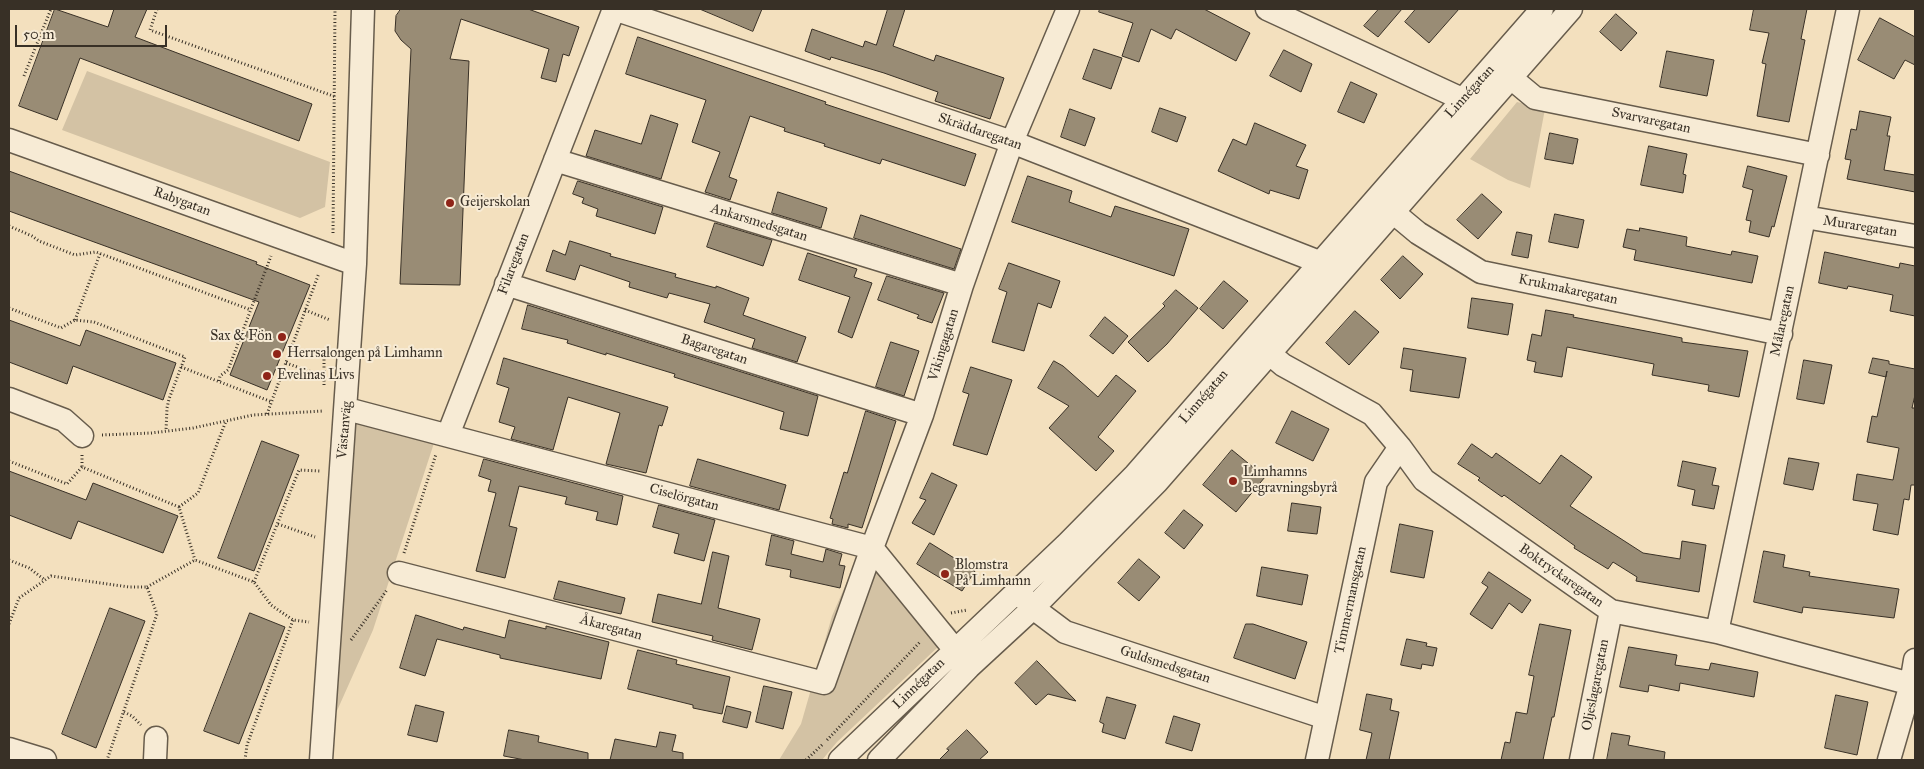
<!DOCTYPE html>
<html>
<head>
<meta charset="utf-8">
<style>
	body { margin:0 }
	#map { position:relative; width:1924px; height:769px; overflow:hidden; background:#f3e0be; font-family:"IM FELL Great Primer",serif }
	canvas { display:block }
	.frame { position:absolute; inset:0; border:10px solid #383026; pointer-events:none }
	.scale { position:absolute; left:15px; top:25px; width:152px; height:22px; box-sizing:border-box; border:2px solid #383026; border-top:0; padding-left:6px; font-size:15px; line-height:18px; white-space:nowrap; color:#383026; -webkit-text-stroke:4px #f7ebd5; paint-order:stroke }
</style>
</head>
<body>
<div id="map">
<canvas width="1924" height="769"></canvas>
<div class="frame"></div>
<div class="scale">50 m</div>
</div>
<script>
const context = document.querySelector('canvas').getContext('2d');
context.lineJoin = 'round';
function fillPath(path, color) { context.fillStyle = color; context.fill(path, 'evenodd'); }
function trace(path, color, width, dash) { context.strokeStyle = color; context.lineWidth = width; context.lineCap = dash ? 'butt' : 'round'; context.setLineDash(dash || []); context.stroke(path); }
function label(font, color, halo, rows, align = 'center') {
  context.font = font + ' "IM FELL Great Primer",serif'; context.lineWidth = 4; context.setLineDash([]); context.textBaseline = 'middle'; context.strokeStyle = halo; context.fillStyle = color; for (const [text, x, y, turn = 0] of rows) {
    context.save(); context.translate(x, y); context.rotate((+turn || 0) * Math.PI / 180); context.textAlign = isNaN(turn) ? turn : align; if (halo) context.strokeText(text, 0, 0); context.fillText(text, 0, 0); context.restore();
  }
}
const green = new Path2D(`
	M87,71L330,162L325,207L300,218L62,130Z
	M1517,102L1545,109L1530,188L1508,180L1470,159Z
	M355,421L435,440L373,630L332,722Z
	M866,538L956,630L837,742L822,760H779L801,724L832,616Z`);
const building = new Path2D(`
	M55,9L108,27L114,9H147L135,37L312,104L299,141L80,58L57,120L19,106Z
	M401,9H528L579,27L569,56L563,54L556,82L541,78L549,49L461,19L450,59L469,61L460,285L400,284L411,49L401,40L395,31L396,16Z
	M700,9H762L753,31Z
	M888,9H905L893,46L934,61L936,55L1004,78L990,119L935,101L938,92L884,73L831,57L830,60L805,51L812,29L863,47L865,41L876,45Z
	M1100,9H1204L1250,33L1236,61L1176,29L1171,39L1151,29L1139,62L1122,56L1133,23L1099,12Z
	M1379,9H1402L1378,37L1364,26Z
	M1416,9H1459L1429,43L1405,22Z
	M1754,9H1807L1801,39L1805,40L1789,122L1757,116L1766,64L1762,63L1769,33L1750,30Z
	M1616,14L1637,33L1621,51L1600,32Z
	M1880,18L1915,37V65L1905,60L1894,79L1858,60Z
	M638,37L826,102L825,104L976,154L965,186L882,159L880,164L824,146L825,144L784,131L785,128L750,116L729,177L737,180L730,200L705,192L720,152L692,142L706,100L626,74Z
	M1094,49L1122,58L1111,89L1083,79Z
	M1284,50L1312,64L1301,92L1270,76Z
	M1667,51L1714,60L1707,96L1660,87Z
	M1351,82L1377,94L1364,123L1338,112Z
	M1160,108L1186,117L1177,142L1152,132Z
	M1070,109L1095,118L1085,146L1061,137Z
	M1860,111L1891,117L1887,136H1890L1884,170L1915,175V192L1847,179L1851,160L1845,159L1851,129L1856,130Z
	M651,115L678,124L661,179L586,156L595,130L641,144Z
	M1255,123L1306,145L1296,166L1308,170L1299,199L1270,190L1269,194L1218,171L1233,139L1246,145Z
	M1550,133L1578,139L1573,164L1545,159Z
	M1649,146L1687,154L1683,174L1686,175L1683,193L1641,185Z
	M1748,166L1787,176L1774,227L1772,226L1769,237L1749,232L1751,221L1746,220L1753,190L1743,187Z
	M9,171L257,262L256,264L310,285L267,390L230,375L259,302L9,211Z
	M1028,176L1072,191L1069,202L1111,217L1115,206L1189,229L1174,276L1012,222Z
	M578,181L663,207L655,234L596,216L598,209L582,203L584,198L573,194Z
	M778,192L827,208L821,228L772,213Z
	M1482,194L1502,212L1478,239L1457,220Z
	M1555,214L1584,220L1578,248L1549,242Z
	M861,215L961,249L954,269L854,238Z
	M715,223L772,240L763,266L707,247Z
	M1640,228L1687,237L1686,246L1731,255L1732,251L1758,256L1752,283L1634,260L1636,250L1623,247L1627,229L1639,231Z
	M1517,232L1532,235L1528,258L1512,255Z
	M570,241L611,254L610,256L676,274L675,277L716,288V286L749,298L743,315L806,337L797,362L752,348L755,339L704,322L710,304L669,293L667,298L629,287L630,282L580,265L575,280L546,271L553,250L565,255Z
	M1825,252L1899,268L1900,263L1915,266V316L1890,311L1893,295L1848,286L1847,289L1819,283Z
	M808,253L857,269L854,277L872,283L852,338L838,332L850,297L799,280Z
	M1403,256L1423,274L1400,299L1381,280Z
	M1009,263L1060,281L1051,308L1038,303L1024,351L992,342L1007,292L999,289Z
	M887,276L944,293L932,323L917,318L919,315L878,300Z
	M1224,281L1248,301L1223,329L1200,309Z
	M1176,290L1198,308L1167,344L1148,362L1128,342L1165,306L1163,304Z
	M1472,298L1513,304L1508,335L1468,328Z
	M528,305L818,396L808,436L780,429L784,412L674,377L675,374L606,353V355L567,343L568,340L522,329Z
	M1546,310L1574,315L1573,317L1682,338V342L1748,351L1739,397L1708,391L1709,385L1652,375L1654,364L1567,347L1562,377L1534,372L1536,362L1527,360L1532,334L1541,336Z
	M1355,311L1379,332L1349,365L1326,343Z
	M1105,317L1128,336L1113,354L1090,336Z
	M9,320L80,346L86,330L176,363L163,400L73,366L67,384L9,362Z
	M891,342L919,351L904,396L876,387Z
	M1404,348L1466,358L1459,398L1410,391L1413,370L1401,368Z
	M504,358L668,407L662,426L659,425L646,473L606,464L620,413L568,397L553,450L511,439L515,427L499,422L509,388L497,384Z
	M1873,358L1889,361V364L1915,369V395L1912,408H1915V485H1911L1909,500L1904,499L1898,535L1873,530L1878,504L1853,500L1857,474L1893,480L1899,448L1867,442L1872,416L1877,417L1887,371L1886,377L1869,373Z
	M1804,360L1832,365L1824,404L1797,399Z
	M1054,361L1063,366L1098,397L1116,375L1136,391L1098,437L1114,451L1096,471L1049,428L1069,406L1038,388Z
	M971,367L1012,380L987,455L953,445L969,394L963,392Z
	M866,411L896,421L862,528L848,524V528L832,524L833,519L830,518L844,472L847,473Z
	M1292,411L1329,429L1313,461L1276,443Z
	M262,441L299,455L254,571L218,558Z
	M1472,444L1492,458L1496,453L1540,484L1561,455L1592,477L1570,506L1643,553L1680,559L1682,541L1706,545L1699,592L1636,581L1637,577L1613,562L1608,569L1574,548L1575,546L1504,495L1502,497L1478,480L1480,478L1458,464Z
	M1232,450L1265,477L1236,512L1203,485Z
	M1789,458L1819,463L1813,490L1784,484Z
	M484,459L623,496L617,525L596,520L598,512L565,504L567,497L519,486L509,526L517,528L505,578L476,571L496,493L488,491L491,480L479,476Z
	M698,459L786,485L779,510L690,486Z
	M1683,461L1716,468L1712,485L1719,486L1714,509L1692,505L1695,490L1678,486Z
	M9,471L86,500L93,483L178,516L163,553L78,521L71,539L9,515Z
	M932,473L957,485L934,535L912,523L926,500L920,498Z
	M1292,503L1321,507L1317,534L1288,531Z
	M659,505L715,520L704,561L674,553L679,534L653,527Z
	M1184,510L1203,525L1184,549L1165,533Z
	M1400,524L1433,531L1424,578L1391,572Z
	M772,535L794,541L791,554L823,562L826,549L842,554L839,565L845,566L840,588L790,577L791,570L766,565Z
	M930,543L975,571L962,591L917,564Z
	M1764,551L1785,555L1783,567L1810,572L1809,576L1899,589L1894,618L1803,607L1802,613L1754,602Z
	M713,552L729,556L718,608L760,619L752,650L712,640L713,636L652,622L658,594L701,604Z
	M1139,559L1160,577L1139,601L1118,583Z
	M1262,567L1308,575L1302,605L1257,596Z
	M1489,572L1531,600L1522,613L1509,603L1492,629L1470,614L1488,587L1482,583Z
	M559,581L625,598L621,614L554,599Z
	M110,608L145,621L96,748L62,734Z
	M250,613L285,627L239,744L204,731Z
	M416,615L463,630L464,627L505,638L509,620L546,629V626L609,642L601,679L500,658V655L437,639L425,676L400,668Z
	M1246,624H1253L1307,642L1295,679L1234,658Z
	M1540,624L1571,630L1554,717H1552L1543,760H1501L1505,742L1510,743L1516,712L1527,714L1534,676L1529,675Z
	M1407,639L1427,643L1426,646L1437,648L1433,666L1422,664L1421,669L1401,665Z
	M1629,647L1677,655L1675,665L1709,670L1711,663L1758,672L1754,697L1680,683L1679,691L1649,685L1648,692L1620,687Z
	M638,650L677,660L676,664L730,677L722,714L693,708V705L628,689Z
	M1037,661L1076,701L1048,694L1036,705L1015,683Z
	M764,686L792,692L783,729L756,722Z
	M1367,694L1392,699L1390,710L1399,712L1389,760H1366L1372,733L1360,730Z
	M1836,695L1868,702L1857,755L1825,748Z
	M1107,697L1136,705L1125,739L1102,732L1104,724L1100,722Z
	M416,705L444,712L437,742L408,735Z
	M727,706L751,712L747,728L723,722Z
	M1174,716L1200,724L1192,751L1166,743Z
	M509,730L539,736L538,742L588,753V760H525L504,756Z
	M967,730L988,752L979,760H939L949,750L947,749Z
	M660,732L676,735L672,751L683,753V760H610L615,739L656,747Z
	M1612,733L1630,736L1628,745L1665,752L1664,760H1607Z`);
const path = new Path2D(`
	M157,9L150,30L336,97
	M24,76L51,9
	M9,226L32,236L39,241L75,255L96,252L251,310
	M333,233L335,9
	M9,308L61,328L75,320L94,322L185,357L169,399L167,408L166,431
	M305,310L330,320
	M75,320L100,254
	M286,363L323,376
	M181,367L272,402
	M219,381L220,376L228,370L271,256
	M324,385V354L327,346
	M267,414L319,273
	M102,435L151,433L193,428L253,415L323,411
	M82,455V467
	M9,461L67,484L82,467L179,507L195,560
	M179,507L198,493L226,421
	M278,524L315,537
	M404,553L436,454
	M9,560L29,568L45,580
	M254,582L299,470L320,471
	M147,587L195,560L254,582L271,605L293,620L309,622
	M951,613L967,610
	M9,624L19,598L51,576L129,587H147L157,614L107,760
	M351,640L387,590
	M124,712L132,716L141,725
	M827,740L921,641
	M245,760L247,745L293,620
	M806,760L823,744`);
const minor = new Path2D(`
	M614,9L1012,142L1319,262L1332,270
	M1267,9L1462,99
	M1502,67L1511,78L1535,98L1818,155
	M9,140L355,264
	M555,160L962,285
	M1382,203L1418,233L1481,272L1781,334
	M1805,217L1915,236
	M506,284L922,415
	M1270,354L1283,365L1372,414L1400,447L1424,480L1611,611L1717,632L1911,684
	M9,399L64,420L82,436
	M347,409L872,548L964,661
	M448,435L614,9
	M399,573L824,683L872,548L922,415L962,285L1012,142L1068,9
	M1023,597L1033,608L1065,632L1326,718
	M1717,632L1848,9
	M9,749L45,760
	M155,760L156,738
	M321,760L355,264L363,9
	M840,760L1068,543L1135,475L1542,9
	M879,760L969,667L1033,608L1157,482L1571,9
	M1317,760L1376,482L1400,447
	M1581,760L1611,611
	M1889,760L1911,684L1915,660`);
const markers = [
	[450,203,5,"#8f2418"],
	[282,337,5,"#8f2418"],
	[277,354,5,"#8f2418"],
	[267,376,5,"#8f2418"],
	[1233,481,5,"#8f2418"],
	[945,574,5,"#8f2418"]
];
const streetNames = [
	["Linnégatan",1470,92,-48],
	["Svarvaregatan",1651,121,12],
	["Skräddaregatan",980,132,19],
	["Rabygatan",182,202,20],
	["Ankarsmedsgatan",759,223,17],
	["Muraregatan",1860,227,9],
	["Filaregatan",514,264,-69],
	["Krukmakaregatan",1568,290,12],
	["Målaregatan",1783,321,-78],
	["Vikingagatan",944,345,-73],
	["Bagaregatan",714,350,18],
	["Linnégatan",1204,397,-49],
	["Västanväg",345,430,-85],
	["Ciselörgatan",684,498,15],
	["Boktryckaregatan",1561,576,35],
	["Timmermansgatan",1351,600,-78],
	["Åkaregatan",611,628,15],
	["Guldsmedsgatan",1165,665,18],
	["Linnégatan",919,684,-44],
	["Oljeslagaregatan",1596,685,-79]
];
const poiNames = [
	["Geijerskolan",460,203],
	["Sax & Fön",272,337,"right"],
	["Herrsalongen på Limhamn",287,354],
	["Evelinas Livs",277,376],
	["Limhamns",1243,473],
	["Begravningsbyrå",1243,489],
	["Blomstra",955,566],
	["På Limhamn",955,582]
];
fillPath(green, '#d3c2a4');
fillPath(building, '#998c75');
trace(building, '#383026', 1);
trace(minor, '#675c4c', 25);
trace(path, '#383026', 3, [1, 2.5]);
trace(minor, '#f7ebd5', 22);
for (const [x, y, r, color] of markers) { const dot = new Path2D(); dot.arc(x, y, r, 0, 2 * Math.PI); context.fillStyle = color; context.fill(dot); trace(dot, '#f7ebd5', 2); }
label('14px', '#383026', '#f7ebd5', streetNames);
label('14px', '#383026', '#f7ebd5', poiNames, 'left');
</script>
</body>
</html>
